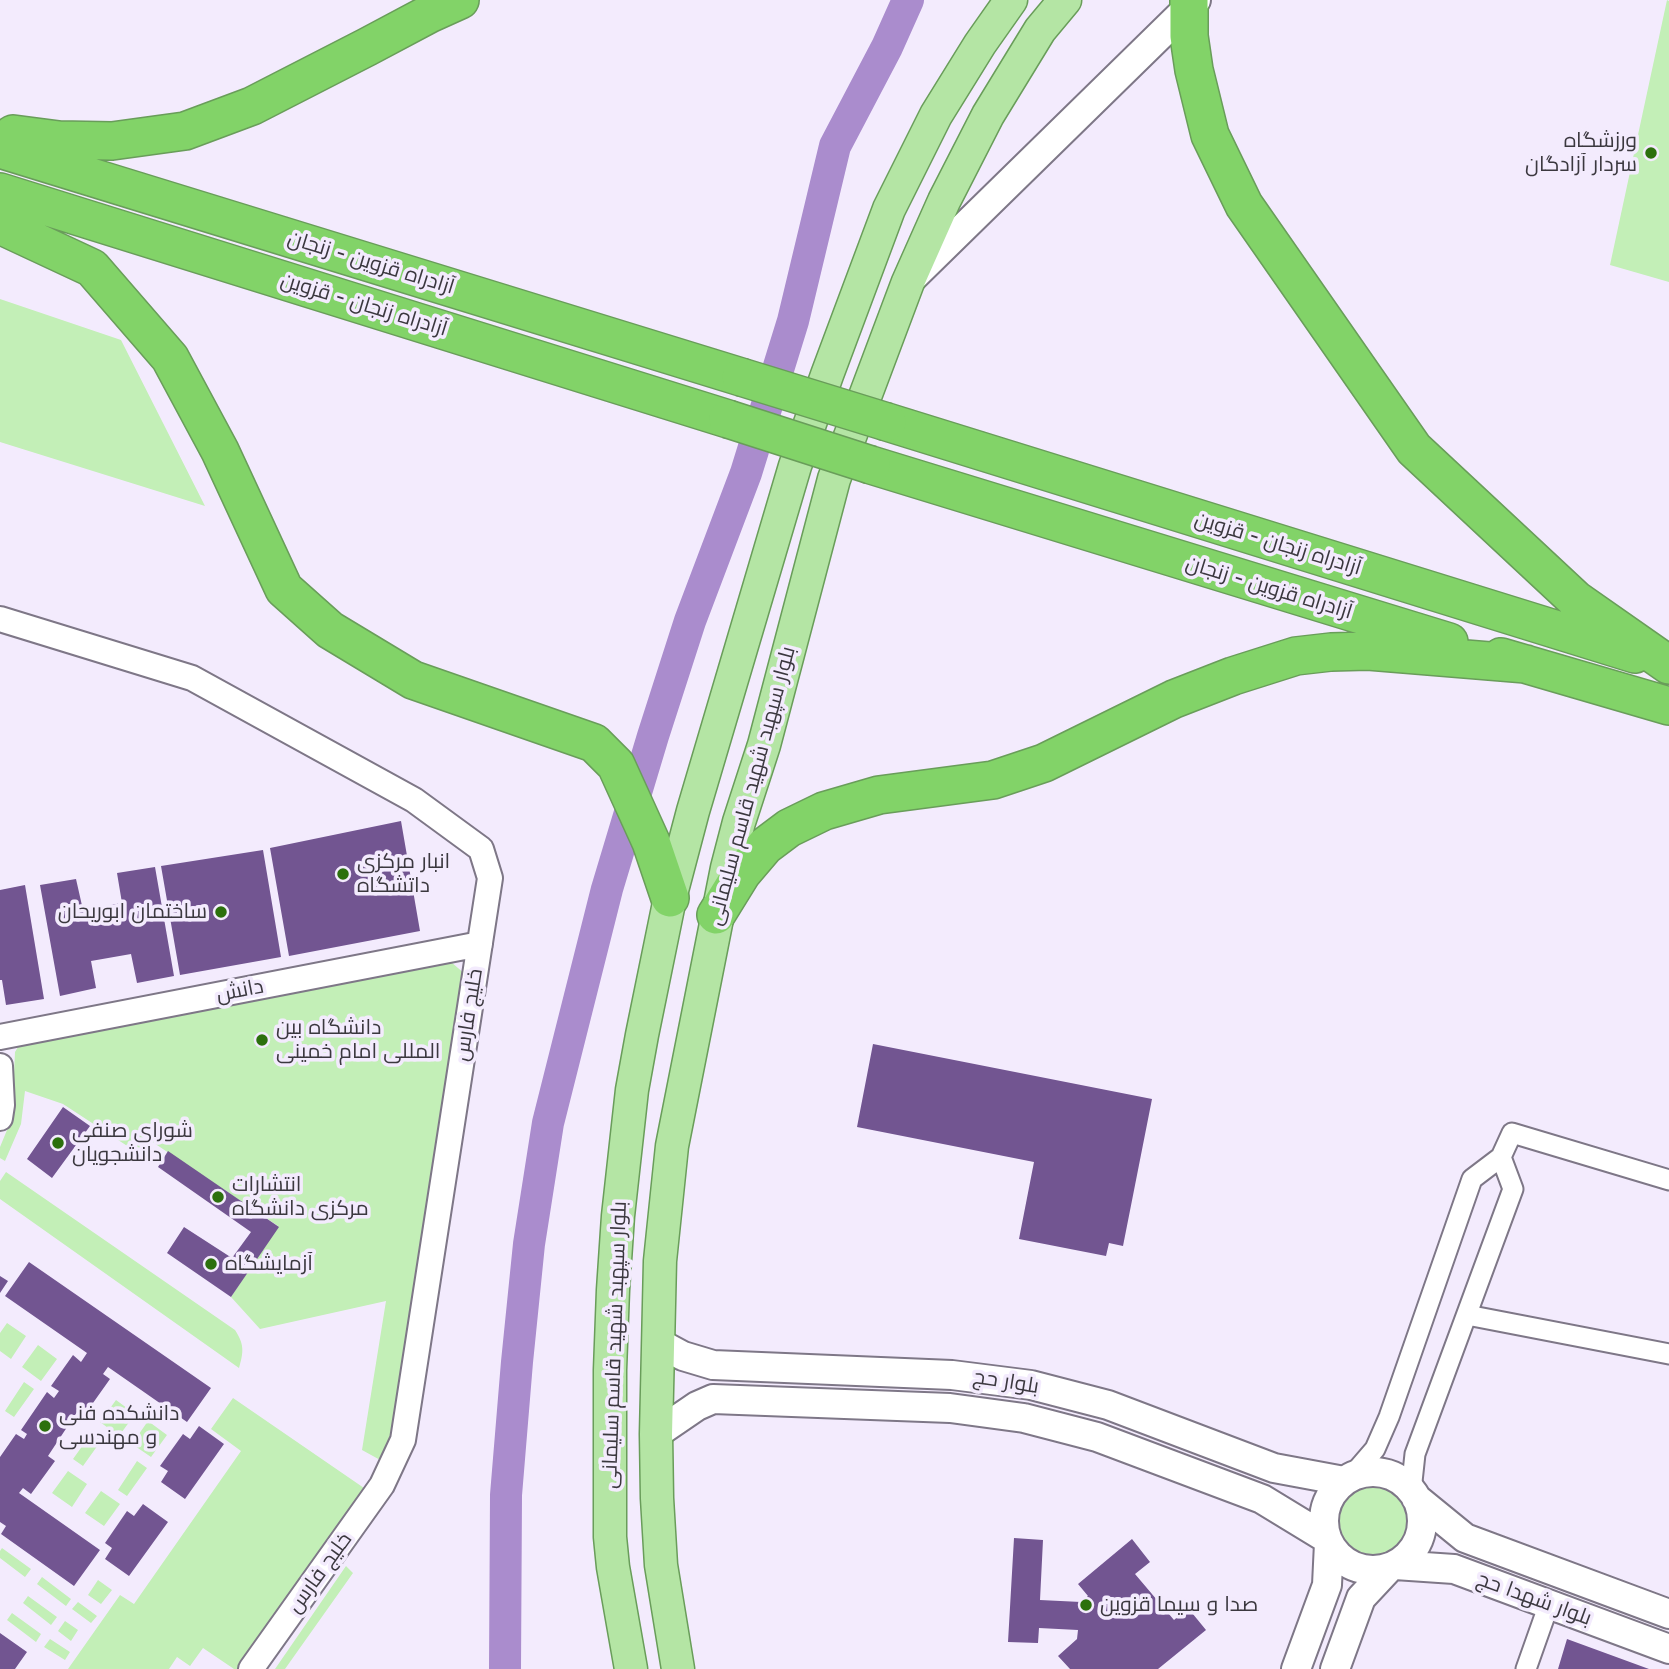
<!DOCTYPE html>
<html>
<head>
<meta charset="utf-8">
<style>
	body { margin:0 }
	canvas { display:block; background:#f3ebfd }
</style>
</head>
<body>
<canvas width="1669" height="1669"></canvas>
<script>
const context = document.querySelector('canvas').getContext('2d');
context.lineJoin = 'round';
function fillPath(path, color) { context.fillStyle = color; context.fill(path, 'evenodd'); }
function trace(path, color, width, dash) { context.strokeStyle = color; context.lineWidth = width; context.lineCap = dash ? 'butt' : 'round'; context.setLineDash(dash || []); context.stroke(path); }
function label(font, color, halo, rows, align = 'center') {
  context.font = font + ' "Libre Baskerville",Cairo,serif'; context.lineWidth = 7; context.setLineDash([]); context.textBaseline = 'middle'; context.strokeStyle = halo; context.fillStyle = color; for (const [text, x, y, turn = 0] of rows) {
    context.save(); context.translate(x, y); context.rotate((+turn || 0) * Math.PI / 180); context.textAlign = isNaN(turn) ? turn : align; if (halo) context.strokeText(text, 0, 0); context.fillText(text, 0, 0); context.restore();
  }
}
const green = new Path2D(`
	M1667,0L1669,1V282L1610,265Z
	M0,299L121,340L205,506L0,442Z
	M444,956L465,974L389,1442L382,1461L362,1450L386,1301L260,1329L231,1297L278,1226L148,1139L138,1153L63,1104L25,1091L21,1124L5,1161L0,1158V1147L12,1118L15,1052L24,1037Z
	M6,1172L235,1330C244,1344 244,1351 239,1368L0,1199V1181Z
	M7,1323L26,1336L11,1359L0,1351V1333Z
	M38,1345L57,1359L41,1381L22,1367Z
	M24,1382L34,1389L14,1417L5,1411Z
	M233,1398L364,1488L238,1669H234L203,1648L190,1666L177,1657L169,1669H68L120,1595L134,1604L241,1451L211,1429Z
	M116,1400L135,1414L119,1436L100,1422Z
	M148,1421L167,1435L151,1457L132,1444Z
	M93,1431L103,1438L83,1466L73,1459Z
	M137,1461L147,1468L127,1496L118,1490Z
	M68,1471L87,1484L72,1507L52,1493Z
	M1330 1520a42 42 0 1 1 84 0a42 42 0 1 1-84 0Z
	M101,1491L120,1504L104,1526L85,1513Z
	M2,1548L31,1569L25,1577L0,1558V1551Z
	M346,1566L353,1573L285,1669H275Z
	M42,1577L71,1599L66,1606L37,1584Z
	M98,1580L112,1590L101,1604L88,1595Z
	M28,1596L57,1617L51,1625L23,1603Z
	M78,1602L97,1616L91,1623L72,1609Z
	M12,1613L41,1634L36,1642L7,1620Z
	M65,1621L78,1630L71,1641L58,1631Z
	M50,1639L70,1652L65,1660L44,1647Z`);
const river = new Path2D(`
	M505,1669L506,1495L517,1362L529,1244L548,1123L607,889L653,736L690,621L746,473L793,321L835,146L887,47L908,0`);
const building = new Path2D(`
	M401,821L420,931L289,956L270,848Z
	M263,850L281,957L180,975L161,866Z
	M155,867L174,976L137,983L131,954L91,961L96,988L60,996L40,885L76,879L83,910L122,903L117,873Z
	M25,885L44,999L6,1005L2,980H0V890Z
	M873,1044L1152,1099L1123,1246L1109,1243L1106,1256L1019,1239L1034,1162L857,1127Z
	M63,1107L90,1126L52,1178L27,1159Z
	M168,1151L279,1227L231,1297L167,1253L184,1227L232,1258L251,1232L158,1167Z
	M29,1262L211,1388L187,1422L108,1367L103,1374L110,1379L88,1410L83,1407L77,1412L48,1456L55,1461L31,1494L23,1488L19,1493L100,1550L74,1586L1,1534L6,1526L0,1522V1457L16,1434L24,1439L27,1434L21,1430L47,1392L54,1398L59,1391L51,1386L73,1355L81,1362L87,1353L5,1296Z
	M0,1276L8,1281L0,1293Z
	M199,1426L224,1444L185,1499L161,1482L168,1471L160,1466L183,1434L190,1439Z
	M143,1504L168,1522L129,1576L105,1559L112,1548L105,1543L127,1511L134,1516Z
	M1014,1538L1043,1540L1040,1600L1081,1602L1088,1596L1078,1584L1132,1539L1150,1562L1135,1574L1174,1620L1188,1608L1206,1630L1158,1669H1070L1058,1656L1077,1639L1078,1630L1039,1628L1038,1643L1008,1642Z
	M0,1633L27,1652L15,1669H0Z
	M1567,1639L1649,1669H1558Z`);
const minor = new Path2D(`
	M1467,1315L1669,1354
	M1350,1478L1375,1449L1389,1417L1472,1179L1501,1157L1512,1133L1669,1180
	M1411,1491L1415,1454L1513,1189L1501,1157
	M1526,1669L1549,1604`);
const tertiary = new Path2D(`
	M0,619L192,678L414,800L481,849L490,878L403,1440L382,1485L251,1669
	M0,1037L480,944
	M0,1066L2,1105L0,1118`);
const secondary = new Path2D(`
	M913,277L1196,0
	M657,1342L683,1356L713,1365L952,1375L1031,1385L1108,1405L1274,1468L1344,1481
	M656,1434L697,1406L713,1399L950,1408L1024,1418L1097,1437L1262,1499L1326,1538
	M1324 1521a49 49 0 1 1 98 0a49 49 0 1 1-98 0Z
	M1416,1498L1465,1538L1669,1614
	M1395,1565L1454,1569L1669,1649
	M1296,1669L1327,1585L1329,1543
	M1335,1669L1361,1598L1390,1567`);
const primary = new Path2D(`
	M631,1669L613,1567L610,1537V1370L613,1290L618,1216L632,1090L642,1035L670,898L693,811L795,466L827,375L889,209L936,115L980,44L1011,0
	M678,1669L661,1565L657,1498L656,1434L660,1261L672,1146L727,868L739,822L764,745L834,479L908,282L944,201L988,115L1040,30L1065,0`);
const motorway = new Path2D(`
	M1189,0V36L1194,70L1210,135L1244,205L1414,449L1576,600L1669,665
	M13,134L59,140L112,141L185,131L252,106L367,47L429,14L460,0
	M0,149L741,377
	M0,192L728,419
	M0,225L92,268L170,358L220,451L284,589L330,630L413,680L594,743L616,765L651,842L670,898
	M887,422L1635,654
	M871,465L1449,642
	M1501,657L1669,706
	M716,915L742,873L765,846L789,828L824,811L879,795L993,780L1044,763L1174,699L1233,676L1296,656L1331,652L1368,651L1526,664`);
const motorwayBridge = new Path2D(`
	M741,377L887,422
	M728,419L871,465`);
const markers = [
	[1651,153,7,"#2c700d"],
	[343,874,7,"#2c700d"],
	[221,912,7,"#2c700d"],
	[262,1040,7,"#2c700d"],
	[58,1143,7,"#2c700d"],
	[218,1197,7,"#2c700d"],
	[211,1264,7,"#2c700d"],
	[45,1426,7,"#2c700d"],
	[1086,1605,7,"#2c700d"]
];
const poiNames = [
	["ورزشگاه",1637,141,"right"],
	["سردار آزادگان",1637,165,"right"],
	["انبار مرکزی",357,862],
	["داتشگاه",357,886],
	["ساختمان ابوریحان",207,912,"right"],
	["دانشگاه بین",276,1028],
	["المللی امام خمینی",276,1052],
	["شورای صنفی",72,1131],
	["دانشجویان",72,1155],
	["انتشارات",232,1185],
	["مرکزی دانشگاه",232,1209],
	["آزمایشگاه",225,1264],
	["دانشکده فنی",59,1414],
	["و مهندسی",59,1438],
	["صدا و سیما قزوین",1100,1605]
];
const streetNames = [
	["آزادراه قزوین - زنجان",371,263,17],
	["آزادراه زنجان - قزوین",364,305,17],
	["آزادراه زنجان - قزوین",1278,544,17],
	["آزادراه قزوین - زنجان",1269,588,17],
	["بلوار سپهبد شهید قاسم سلیمانی",752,786,-75],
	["دانش",240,991,-11],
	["خلیج فارس",469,1015,-81],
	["بلوار سپهبد شهید قاسم سلیمانی",615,1345,-88],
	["بلوار حج",1006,1382,9],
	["خلیج فارس",320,1573,-54],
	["بلوار شهدا حج",1534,1599,20]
];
fillPath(green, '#c3efb7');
trace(river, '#aa8ccd', 32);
fillPath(building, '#725591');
trace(minor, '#7e7787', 23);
trace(tertiary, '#7e7787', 28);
trace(secondary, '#7e7787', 32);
trace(primary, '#699d5a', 35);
trace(motorway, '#699d5a', 40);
trace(minor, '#fff', 19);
trace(tertiary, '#fff', 24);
trace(secondary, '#fff', 28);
trace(primary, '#b4e5a4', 32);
trace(motorway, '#82d368', 37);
trace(motorwayBridge, '#699d5a', 40, []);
trace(motorwayBridge, '#82d368', 37);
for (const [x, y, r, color] of markers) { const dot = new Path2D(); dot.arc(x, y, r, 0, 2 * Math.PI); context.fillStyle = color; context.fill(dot); trace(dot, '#f3ebfd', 2.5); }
label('21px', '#3b383f', '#f3ebfd', poiNames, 'left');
label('21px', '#3b383f', '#f3ebfd', streetNames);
</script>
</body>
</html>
